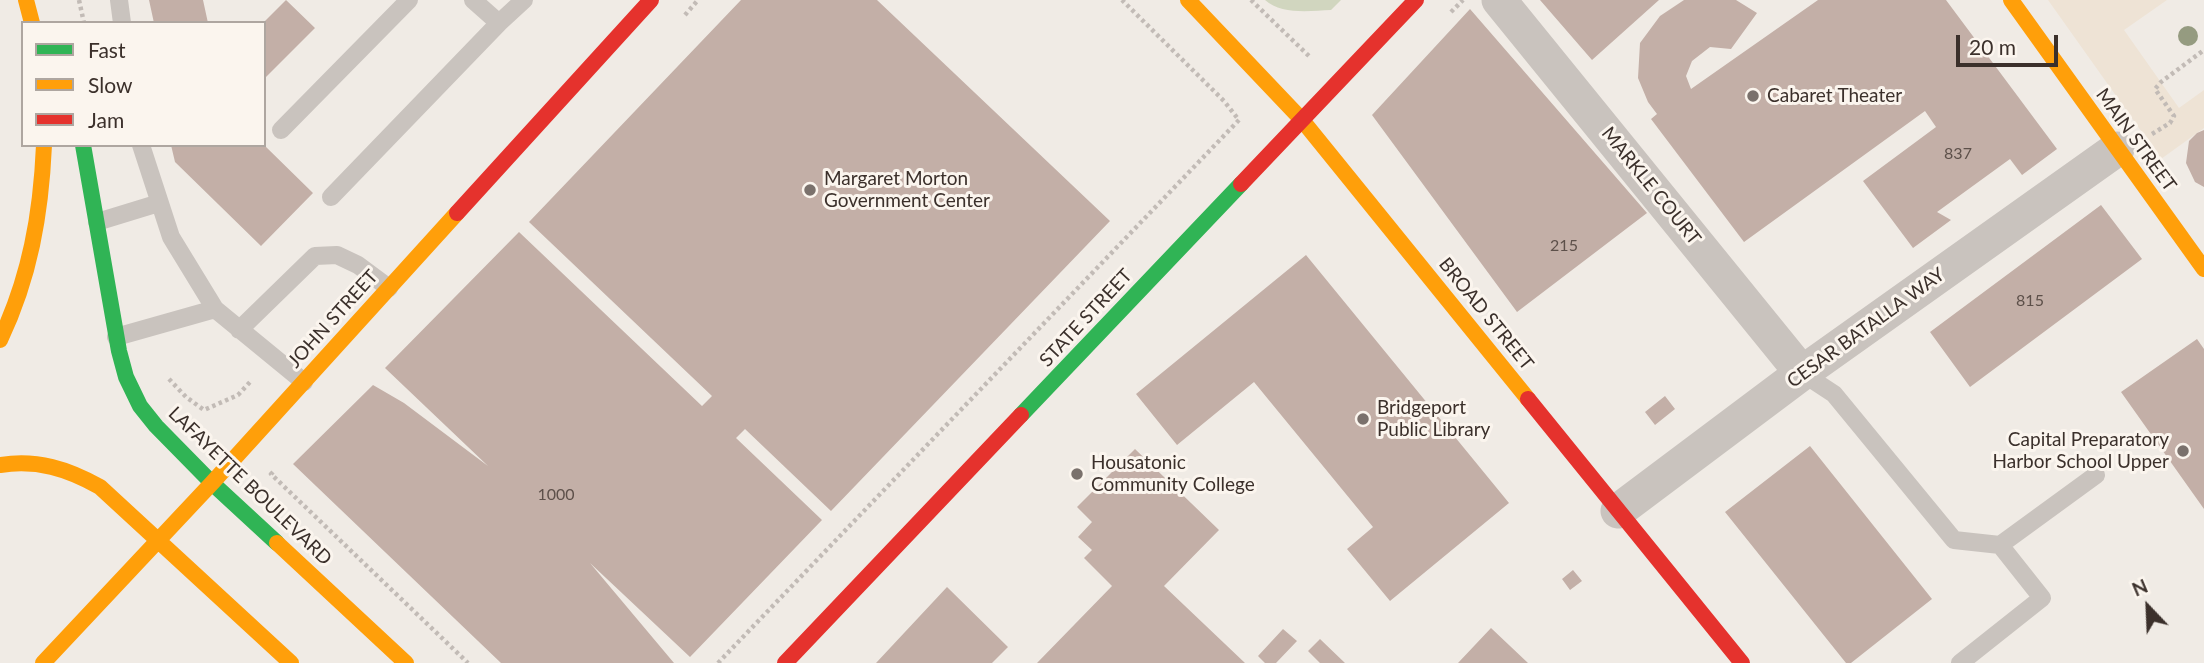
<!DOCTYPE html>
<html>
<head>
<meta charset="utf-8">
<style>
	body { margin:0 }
	#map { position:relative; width:2204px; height:663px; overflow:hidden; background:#f0ebe5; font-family:Lato,sans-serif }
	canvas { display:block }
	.legend { position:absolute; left:21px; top:21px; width:245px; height:126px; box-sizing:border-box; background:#fbf5ee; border:2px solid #aea6a0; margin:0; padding:9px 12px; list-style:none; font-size:21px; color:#3b302b }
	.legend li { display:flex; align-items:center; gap:14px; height:35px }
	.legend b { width:35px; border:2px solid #aea6a0 }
	.north { position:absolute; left:2113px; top:572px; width:70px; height:70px; -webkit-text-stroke:5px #fbf5ee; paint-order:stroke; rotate:337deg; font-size:19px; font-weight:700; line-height:28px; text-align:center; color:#3b302b }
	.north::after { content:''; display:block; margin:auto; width:24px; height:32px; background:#3b302b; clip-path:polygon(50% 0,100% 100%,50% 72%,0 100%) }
	.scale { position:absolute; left:1956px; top:35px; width:102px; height:32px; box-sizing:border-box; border:4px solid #3b302b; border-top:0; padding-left:9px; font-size:21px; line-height:24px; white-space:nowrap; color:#3b302b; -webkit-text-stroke:5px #fbf5ee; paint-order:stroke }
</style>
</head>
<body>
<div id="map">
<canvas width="2204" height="663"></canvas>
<ul class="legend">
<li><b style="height:9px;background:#30b455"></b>Fast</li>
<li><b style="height:9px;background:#ff9f0a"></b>Slow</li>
<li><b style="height:9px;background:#e5322d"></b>Jam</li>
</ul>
<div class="north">N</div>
<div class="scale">20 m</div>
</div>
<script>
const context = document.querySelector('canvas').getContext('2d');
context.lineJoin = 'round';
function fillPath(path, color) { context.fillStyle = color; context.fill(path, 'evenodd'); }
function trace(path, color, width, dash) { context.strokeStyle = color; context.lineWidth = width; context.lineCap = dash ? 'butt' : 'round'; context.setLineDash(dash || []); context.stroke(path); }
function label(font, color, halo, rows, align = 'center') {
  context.font = font + ' Lato,sans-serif'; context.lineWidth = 6; context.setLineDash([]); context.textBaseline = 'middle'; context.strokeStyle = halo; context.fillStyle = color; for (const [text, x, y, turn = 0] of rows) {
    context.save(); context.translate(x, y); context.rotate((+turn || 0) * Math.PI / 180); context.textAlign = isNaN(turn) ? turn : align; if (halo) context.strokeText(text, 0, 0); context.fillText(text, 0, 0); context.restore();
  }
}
const green = new Path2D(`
	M1265,0H1341L1331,10C1310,11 1281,15 1265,0Z`);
const plaza = new Path2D(`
	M2048,0H2167L2124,30L2179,108L2204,90V128L2161,159Z`);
const building = new Path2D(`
	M149,0H203L208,23H154Z
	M286,0L315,28L264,79V22Z
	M741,0H877L1110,221L831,511L745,429L736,438L822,520L690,657L590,563L674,663H501L293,464L373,385L404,403L488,466L385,368L519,232L702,406L712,396L529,222Z
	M1540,0H1659L1592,60Z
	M1684,0H1736L1757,13L1731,49L1710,47L1692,61L1686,76L1691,89L1818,0H1946L2057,149L2022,175L2010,159L1937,212L1951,220L1913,248L1863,181L1936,127L1925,111L1744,242L1651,119L1657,114L1648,102L1638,78L1640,43L1660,16Z
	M1470,9L1647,213L1517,312L1372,115Z
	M2204,130V187L2195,182L2186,163L2189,141L2197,133Z
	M171,145H264L313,193L261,246L175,162Z
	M2101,205L2142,259L1970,387L1930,332Z
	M1306,255L1509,503L1390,601L1347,549L1373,527L1254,382L1177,445L1136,394Z
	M2197,339L2204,349V509L2121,392Z
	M1665,396L1675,409L1655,425L1645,412Z
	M1810,446L1932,599L1851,663H1846L1725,512Z
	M1135,449L1219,530L1164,586L1245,663H1037L1112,586L1084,558L1092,550L1078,537L1092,522L1077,507Z
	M1573,570L1582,581L1570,590L1562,579Z
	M947,587L1008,647L992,663H876Z
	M1491,628L1528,663H1458Z
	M1283,629L1297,641L1276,663H1265L1258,656Z
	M1320,639L1345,663H1320L1308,651Z`);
const path = new Path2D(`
	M79,0L84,23
	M1251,0L1311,58
	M1451,12L1463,0
	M685,15L698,0
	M2152,134L2170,123L2174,116L2155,89L2161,82L2204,50
	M169,379L186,397L204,410L238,395L251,381
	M273,472L271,474L468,663
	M718,663L1239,120L1224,101L1122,0`);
const lane = new Path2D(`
	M119,0L122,23
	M499,23L524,0
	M281,130L409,0
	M141,145L171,237L215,309L304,382
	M331,197L499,23L473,0
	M97,222L159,203
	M239,330L315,256L337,255L358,265L389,288
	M116,337L215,309
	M1802,373L1834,394L1954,540L2000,545
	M1960,663L2042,598L2000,545L2096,475`);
const street = new Path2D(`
	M1499,0L1802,373
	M1618,511L1802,373L2117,149`);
const fast = new Path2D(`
	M83,145L119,351L126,377L140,406L156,426L212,483L277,543
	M1021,415L1241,184`);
const slow = new Path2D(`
	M26,0L32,23
	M1188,0L1302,120L1528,399
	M2011,0L2204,269
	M0,340C30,277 41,214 44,145
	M0,465C37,459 68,469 100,487L291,663
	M277,543L406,663
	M43,663L212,483L457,213`);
const jam = new Path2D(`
	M1241,184L1416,0
	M457,213L651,0
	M1528,399L1742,663
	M785,663L1021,415`);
const trees = [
	[2188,36]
];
const markers = [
	[1753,96,7,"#7a716c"],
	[810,190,7,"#7a716c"],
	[1363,419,7,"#7a716c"],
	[2183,451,7,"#7a716c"],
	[1077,474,7,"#7a716c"]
];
const numberNames = [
	["837",1958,154],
	["215",1564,246],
	["815",2030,301],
	["1000",556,495]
];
const poiNames = [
	["Cabaret Theater",1767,96],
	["Margaret Morton",824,179],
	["Government Center",824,201],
	["Bridgeport",1377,408],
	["Public Library",1377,430],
	["Capital Preparatory",2169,440,"right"],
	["Harbor School Upper",2169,462,"right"],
	["Housatonic",1091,463],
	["Community College",1091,485]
];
const streetNames = [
	["MAIN STREET",2136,140,54],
	["MARKLE COURT",1651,186,51],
	["BROAD STREET",1486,314,51],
	["STATE STREET",1086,318,-47],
	["JOHN STREET",333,319,-48],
	["CESAR BATALLA WAY",1866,328,-36],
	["LAFAYETTE BOULEVARD",250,486,44]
];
fillPath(green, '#d1d6bf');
fillPath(plaza, '#eee3d5');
fillPath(building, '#c3afa7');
trace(path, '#c2bbb6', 4.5, [3.5, 3.5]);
trace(lane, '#c9c3be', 18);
trace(street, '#c9c3be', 35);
trace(fast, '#30b455', 16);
trace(slow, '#ff9f0a', 16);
trace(jam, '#e5322d', 16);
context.fillStyle = '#959b80';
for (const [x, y] of trees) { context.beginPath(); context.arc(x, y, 10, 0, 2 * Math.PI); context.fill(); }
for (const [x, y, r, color] of markers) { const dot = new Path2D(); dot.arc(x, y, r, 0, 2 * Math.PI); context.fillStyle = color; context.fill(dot); trace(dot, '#fbf5ee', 2.5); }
label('16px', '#5d504a', null, numberNames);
label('19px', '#3b302b', '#fbf5ee', poiNames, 'left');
label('19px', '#3b302b', '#fbf5ee', streetNames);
</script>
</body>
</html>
